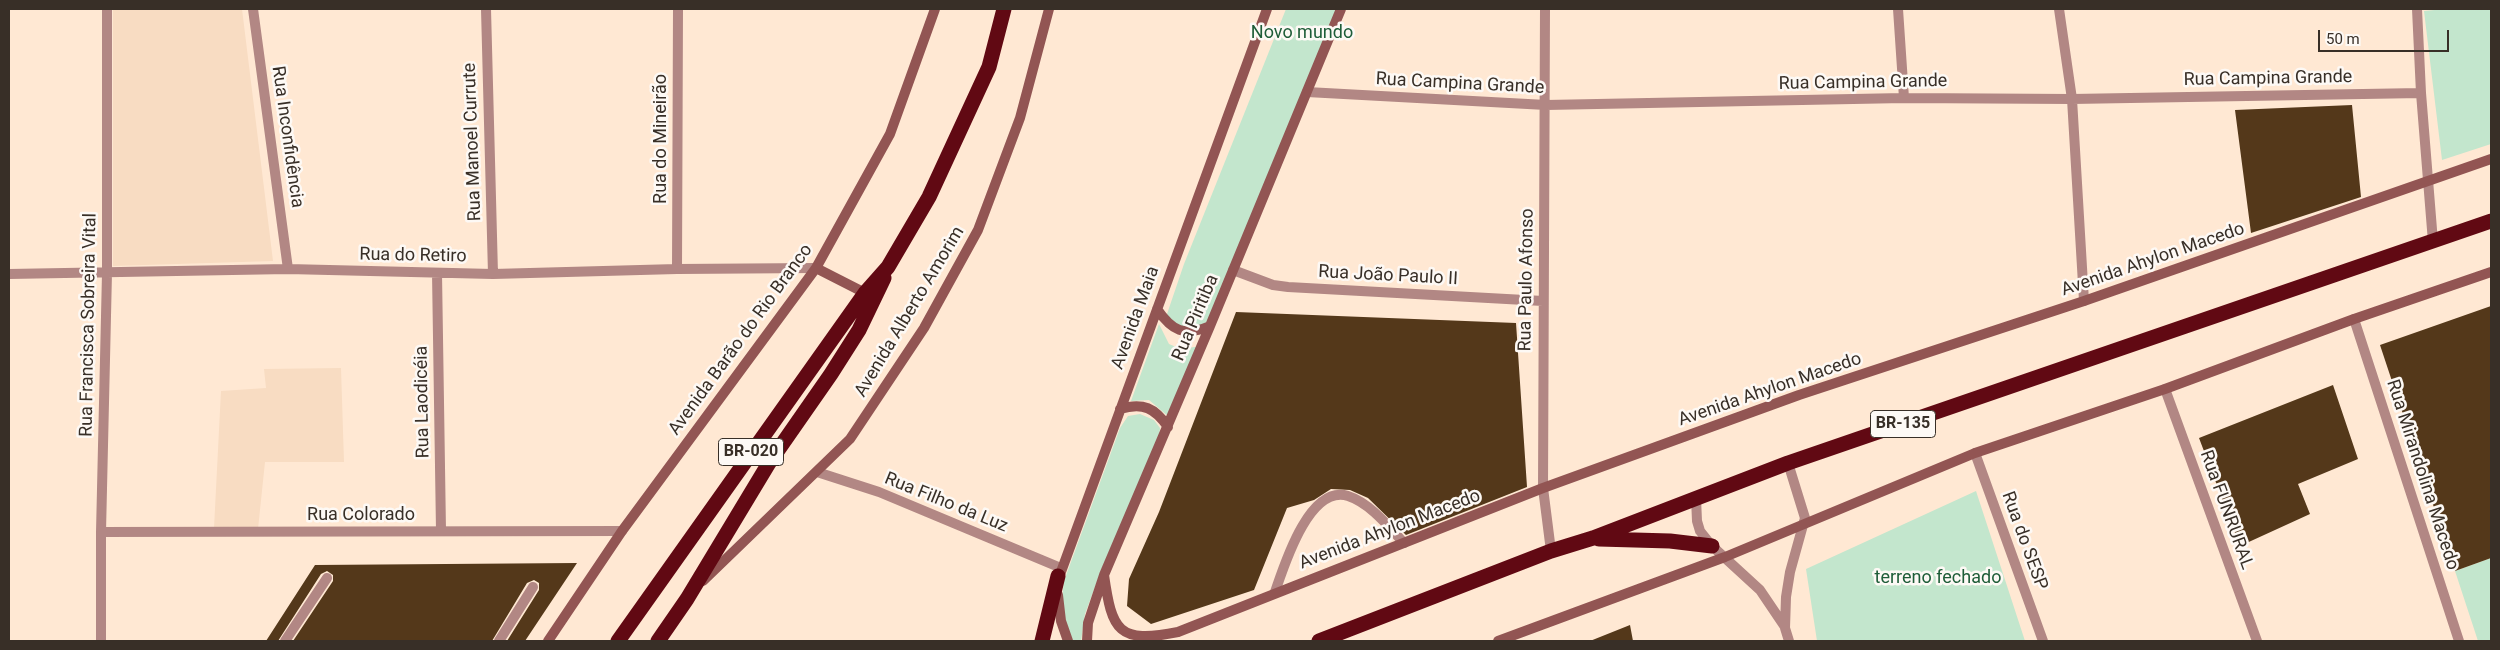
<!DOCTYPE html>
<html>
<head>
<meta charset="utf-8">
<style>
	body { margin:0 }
	#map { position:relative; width:2500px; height:650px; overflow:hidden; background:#ffe8d3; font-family:Roboto,sans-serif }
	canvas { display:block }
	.frame { position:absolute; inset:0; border:10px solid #382f27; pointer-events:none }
	.scale { position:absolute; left:2318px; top:30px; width:131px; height:22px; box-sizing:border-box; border:2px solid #382f27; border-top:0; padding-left:6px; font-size:15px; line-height:18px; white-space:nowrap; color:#382f27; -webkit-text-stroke:4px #fdf9f5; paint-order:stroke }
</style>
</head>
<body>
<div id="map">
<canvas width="2500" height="650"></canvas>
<div class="frame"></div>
<div class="scale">50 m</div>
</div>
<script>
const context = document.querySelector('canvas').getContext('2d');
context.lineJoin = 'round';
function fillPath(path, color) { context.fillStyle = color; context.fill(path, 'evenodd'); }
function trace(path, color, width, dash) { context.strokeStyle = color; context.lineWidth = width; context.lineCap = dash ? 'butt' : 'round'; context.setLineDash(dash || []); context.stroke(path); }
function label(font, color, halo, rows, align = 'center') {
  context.font = font + ' Roboto,sans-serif'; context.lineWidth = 5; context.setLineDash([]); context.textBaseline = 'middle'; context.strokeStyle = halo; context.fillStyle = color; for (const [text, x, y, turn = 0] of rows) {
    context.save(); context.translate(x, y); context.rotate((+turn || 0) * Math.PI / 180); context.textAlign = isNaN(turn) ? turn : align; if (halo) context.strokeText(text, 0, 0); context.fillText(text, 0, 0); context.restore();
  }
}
const built = new Path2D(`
	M113,9H242L273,261L113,266Z
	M341,368L344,462H265L258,529L214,528L221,391L266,388L264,369Z`);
const green = new Path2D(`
	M1286,9H1338L1205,329C1188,330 1175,329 1167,314L1184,264Z
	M2445,9H2491V144L2442,160L2424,11Z
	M1159,324L1169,344L1181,349L1201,346L1169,417L1149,400L1131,401Z
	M1140,414L1154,420L1160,428L1159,439L1102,568L1085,614L1081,641H1071L1061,607L1064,581L1120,428L1128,416Z
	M1976,491L2025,641H1817L1806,569Z
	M2491,558V641H2478L2455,571Z`);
const building = new Path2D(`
	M2352,105L2361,197L2251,233L2235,110Z
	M2491,306V558L2455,571L2380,345Z
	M1236,312L1516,323L1527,487L1406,535L1368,498L1350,490L1331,489L1314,500L1287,508L1254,590L1151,624L1127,606L1129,579L1159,512Z
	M2333,385L2358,459L2298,484L2310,514L2240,546L2199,438Z
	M577,563L525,641H507L539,590V583L534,580L527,583L492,641H293L333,581V575L327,571L321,574L278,641H266L315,565Z
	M1630,625L1633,641H1590Z`);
const lane = new Path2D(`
	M1275,592C1284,566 1309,484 1348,496C1370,503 1389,527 1404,543
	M285,641L327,578
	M499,641L533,587`);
const street = new Path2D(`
	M253,9L288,269
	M486,9L493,274
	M1545,9L1543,488L1551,551
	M1898,9L1904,98
	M2059,9L2072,99L2084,301
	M2417,9L2421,93L2433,242
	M1307,92L1546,105L1904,98L2072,99L2421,93
	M677,269L678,9
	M1233,270L1273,285L1288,287L1543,301
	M437,273L441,531
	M9,274L288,269L493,274L677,269L816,268
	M2354,319L2459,641
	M2165,389L2257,641
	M1975,453L2043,641
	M1788,463L1805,518L1790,572L1786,597L1785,628L1789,641
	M817,472L879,492L1061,568
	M1696,498L1697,521L1700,531L1712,546L1760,590L1785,627
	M101,532L622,531
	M101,641V532L107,273V9`);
const secondary = new Path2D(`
	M816,268L869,295
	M1157,309C1172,331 1184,337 1210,326
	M1120,409C1143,402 1155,408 1168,427
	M1104,575C1112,631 1118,644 1178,632L1543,488L1799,395L2084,301L2491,159
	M1058,580L1267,9
	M703,581L850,439L924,328L978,230L1020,118L1049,9
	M1058,595L1061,621L1068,641
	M548,641L622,531L816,268L890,134L935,9
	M1087,641L1088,623L1104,575L1210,326L1341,9
	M1498,641L1725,557L1975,453L2165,389L2354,319L2491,272`);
const highway = new Path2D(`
	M1599,539L1670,541L1712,546
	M618,641L865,293L888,267L929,197L989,67L1004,9
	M658,641L687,599L769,463L831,374L859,330L884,278
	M1042,641L1058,576
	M1319,641L1551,551L1593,538L1788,463L2491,221`);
const shields = [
	[1903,424,65],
	[751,452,65]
];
const shieldNames = [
	["BR-135",1903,424],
	["BR-020",751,452]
];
const parkNames = [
	["Novo mundo",1302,33],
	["terreno fechado",1938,578]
];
const streetNames = [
	["Rua Campina Grande",2268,79,-1],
	["Rua Campina Grande",1863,83,-1],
	["Rua Campina Grande",1460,84,3],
	["Rua Inconfidência",287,137,82],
	["Rua do Mineirão",661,139,-90],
	["Rua Manoel Currute",473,142,-92],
	["Rua do Retiro",413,256,1],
	["Avenida Ahylon Macedo",2153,260,-19],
	["Rua João Paulo II",1388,276,3],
	["Rua Paulo Afonso",1527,280,-89],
	["Avenida Alberto Amorim",910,312,-59],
	["Avenida Maia",1136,318,-70],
	["Rua Piritiba",1196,318,-67],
	["Rua Francisca Sobreira Vital",89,325,-89],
	["Avenida Barão do Rio Branco",741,340,-54],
	["Avenida Ahylon Macedo",1770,390,-19],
	["Rua Laodicéia",423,402,-91],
	["Rua Mirandolina Macedo",2422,475,72],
	["Rua Filho da Luz",946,503,22],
	["Rua FUNRURAL",2226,510,70],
	["Rua Colorado",361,515],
	["Avenida Ahylon Macedo",1390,530,-21],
	["Rua do SESP",2024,541,70]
];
fillPath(built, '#f8dcc2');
fillPath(green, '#c3e6cd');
fillPath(building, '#54381a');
trace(lane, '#b28784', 10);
trace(street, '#b28784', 10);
trace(secondary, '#925553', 10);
trace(highway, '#610913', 15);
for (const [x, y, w] of shields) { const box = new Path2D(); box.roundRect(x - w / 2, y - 13.5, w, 27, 4); context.fillStyle = '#fdf9f5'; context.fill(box); trace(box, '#382f27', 1); }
label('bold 16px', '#382f27', null, shieldNames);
label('18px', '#1e5d38', '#fdf9f5', parkNames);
label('18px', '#382f27', '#fdf9f5', streetNames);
</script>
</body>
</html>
